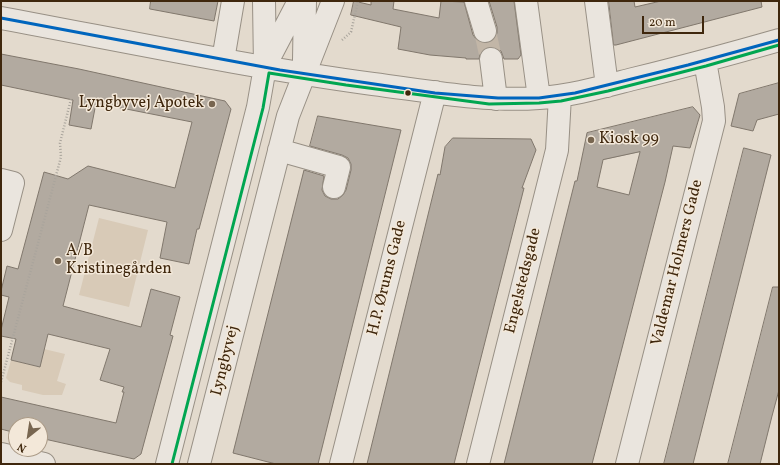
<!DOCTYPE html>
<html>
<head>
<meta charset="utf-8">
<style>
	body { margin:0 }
	#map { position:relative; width:780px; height:465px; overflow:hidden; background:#e3dacd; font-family:Vollkorn,serif }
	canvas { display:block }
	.frame { position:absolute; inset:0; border:2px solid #3f270d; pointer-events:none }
	.north { position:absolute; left:8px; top:417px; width:40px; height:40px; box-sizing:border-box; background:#f3e8d9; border:1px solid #ab9b87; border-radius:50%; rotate:210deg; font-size:11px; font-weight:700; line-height:16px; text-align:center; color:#3f270d }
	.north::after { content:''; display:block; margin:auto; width:14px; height:18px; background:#786650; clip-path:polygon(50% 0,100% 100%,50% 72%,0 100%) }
	.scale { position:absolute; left:642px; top:16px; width:62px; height:18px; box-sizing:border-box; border:2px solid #3f270d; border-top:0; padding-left:5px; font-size:12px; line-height:14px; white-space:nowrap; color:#3f270d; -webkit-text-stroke:3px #f3e8d9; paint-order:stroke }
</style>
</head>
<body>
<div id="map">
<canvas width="780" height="465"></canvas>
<div class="frame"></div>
<div class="north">N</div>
<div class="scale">20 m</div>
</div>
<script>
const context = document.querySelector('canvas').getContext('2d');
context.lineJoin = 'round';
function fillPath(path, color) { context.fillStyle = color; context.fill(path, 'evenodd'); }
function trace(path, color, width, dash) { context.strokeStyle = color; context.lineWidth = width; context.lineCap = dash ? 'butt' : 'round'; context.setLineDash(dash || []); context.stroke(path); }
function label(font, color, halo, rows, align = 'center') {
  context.font = font + ' Vollkorn,serif'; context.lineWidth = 3; context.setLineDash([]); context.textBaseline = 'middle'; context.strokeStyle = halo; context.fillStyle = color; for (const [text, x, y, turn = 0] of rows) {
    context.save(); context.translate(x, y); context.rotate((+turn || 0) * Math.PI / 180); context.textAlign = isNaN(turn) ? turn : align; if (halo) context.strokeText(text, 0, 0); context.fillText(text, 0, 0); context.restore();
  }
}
const green = new Path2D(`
	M99,218L148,230L129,307L79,295Z
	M44,349L65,354L57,381L66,384L62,395H43L22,390V385L10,382L6,378L11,360L39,367Z`);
const building = new Path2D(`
	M151,1H218L214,21L150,9Z
	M354,1L371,5V1H394L393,9L439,18L441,1L464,2L473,35L477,40L483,43H488L494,40L497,33V27L489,1H514L521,55L518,59H504L501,51L496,48L490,47L483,49L480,54L479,59H466V58L430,55L398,49L401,27L351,15Z
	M609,1H634L635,7L661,1H761L762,7L616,45H614Z
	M1,54L79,69L225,101L231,109L199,229H197L189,264L160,258L167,222L89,205L63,306L141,327L151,289L180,297L170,335L173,336L141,454L134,459L40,438V425H16V433L1,429V397L116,423L124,392H122L124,387L100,380L110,349L48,334L40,367L11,360L16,339L1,336V330L9,297L1,295V291L7,266L18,269L44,172L68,179L88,166L175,188L192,122L96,103L91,129L69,125L73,100L1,85Z
	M779,83V114L757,120L753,131L731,126L739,94Z
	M693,107L700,115L690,148L673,146L665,182L592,464H504L575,181H577L587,133ZM640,152L629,195L597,187L603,160Z
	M318,116L401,130L318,464H276L233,453L304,170L324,176L322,190L325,196L331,199H338L343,195L346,190L351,170V164L348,158L342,155L310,146Z
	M453,138L531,139L536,150L522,188H524L454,464H367L438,174L440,175L445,147Z
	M744,148L771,155L743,266L693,464H664Z
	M773,287H779V390L772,416L760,464H728Z`);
const minorTunnel = new Path2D(`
	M485,31L491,59`);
const path = new Path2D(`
	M342,40L351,32L358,1
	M1,382L61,157L60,143L71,99`);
const minor = new Path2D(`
	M476,1L485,31
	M526,1L539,98
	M596,1L607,86
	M1,18C125,41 248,67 373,84C428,91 484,102 539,98C571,96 602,87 633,79C682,67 730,54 779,40
	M491,59L496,99
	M223,60L233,1
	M304,60L305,1
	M266,64L299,1
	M279,150L339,167L334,187
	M1,180L13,183L1,230
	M1,454L44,464
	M167,464L258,107L265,67L264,1
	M199,464L288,116L333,1
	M341,464L435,92
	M478,464L557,150L560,96
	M627,464L714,121L713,107L705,61`);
const bus1 = new Path2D(`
	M1,18L280,70L435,93L498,98H539L575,93L688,65L779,40`);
const bus2 = new Path2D(`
	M172,464L263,108L269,73L346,85L489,104L539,103L561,101L608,91L706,66L779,45`);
const markers = [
	[408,93,3.5,"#3f270d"],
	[212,104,4,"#786650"],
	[591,140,4,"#786650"],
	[58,261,4,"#786650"]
];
const poiNames = [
	["Lyngbyvej Apotek",204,104,"right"],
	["Kiosk 99",599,140],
	["A/B",66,252],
	["Kristinegården",66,270]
];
const streetNames = [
	["Valdemar Holmers Gade",678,263,-76],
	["H.P. Ørums Gade",388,278,-76],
	["Engelstedsgade",524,281,-76],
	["Lyngbyvej",226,361,-76]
];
fillPath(green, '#d8cab7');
fillPath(building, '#b2aaa0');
trace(building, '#80776c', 1);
trace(minorTunnel, '#c2b6a7', 22, [22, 11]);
trace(minor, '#989085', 24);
trace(path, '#a9a49c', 2.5, [1, 2]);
trace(minor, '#eae5de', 22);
trace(bus1, '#0065bd', 3);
trace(bus2, '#00a651', 3);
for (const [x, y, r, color] of markers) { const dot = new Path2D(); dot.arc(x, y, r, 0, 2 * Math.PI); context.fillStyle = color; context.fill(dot); trace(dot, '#f3e8d9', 1.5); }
label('16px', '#3f270d', '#f3e8d9', poiNames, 'left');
label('16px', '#3f270d', '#f3e8d9', streetNames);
</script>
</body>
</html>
